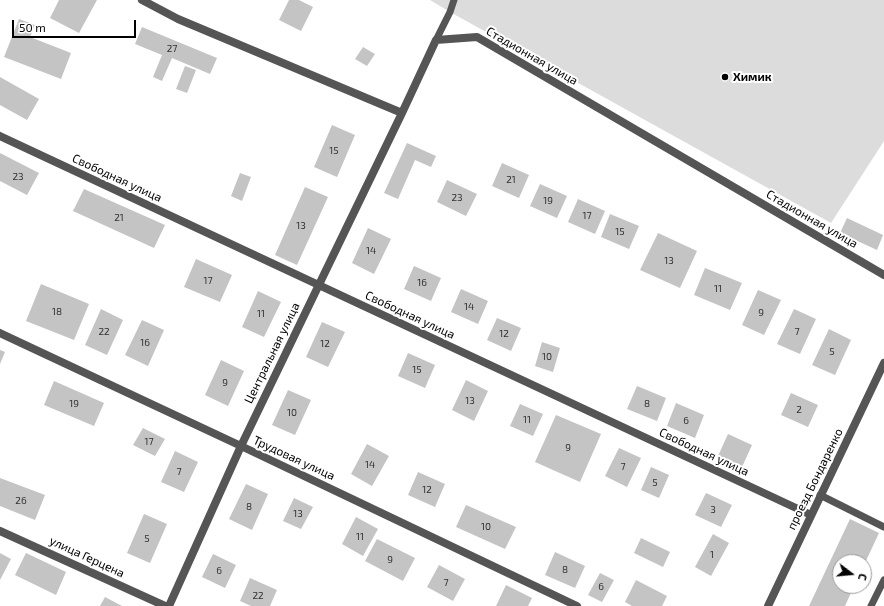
<!DOCTYPE html>
<html>
<head>
<meta charset="utf-8">
<style>
	body { margin:0 }
	#map { position:relative; width:884px; height:606px; overflow:hidden; background:#fff; font-family:"Exo 2",sans-serif }
	canvas { display:block }
	.north { position:absolute; left:832px; top:554px; width:40px; height:40px; box-sizing:border-box; background:#fff; border:1px solid #999; border-radius:50%; rotate:106deg; font-size:11px; font-weight:700; line-height:16px; text-align:center; color:#000 }
	.north::after { content:''; display:block; margin:auto; width:14px; height:18px; background:#000; clip-path:polygon(50% 0,100% 100%,50% 72%,0 100%) }
	.scale { position:absolute; left:12px; top:20px; width:124px; height:18px; box-sizing:border-box; border:2px solid #000; border-top:0; padding-left:5px; font-size:12px; line-height:14px; white-space:nowrap; color:#000; -webkit-text-stroke:3px #fff; paint-order:stroke }
</style>
</head>
<body>
<div id="map">
<canvas width="884" height="606"></canvas>
<div class="north">С</div>
<div class="scale">50 m</div>
</div>
<script>
const context = document.querySelector('canvas').getContext('2d');
context.lineJoin = 'round';
function fillPath(path, color) { context.fillStyle = color; context.fill(path, 'evenodd'); }
function trace(path, color, width, dash) { context.strokeStyle = color; context.lineWidth = width; context.lineCap = dash ? 'butt' : 'round'; context.setLineDash(dash || []); context.stroke(path); }
function label(font, color, halo, rows, align = 'center') {
  context.font = font + ' "Exo 2",sans-serif'; context.lineWidth = 4; context.setLineDash([]); context.textBaseline = 'middle'; context.strokeStyle = halo; context.fillStyle = color; for (const [text, x, y, turn = 0] of rows) {
    context.save(); context.translate(x, y); context.rotate((+turn || 0) * Math.PI / 180); context.textAlign = isNaN(turn) ? turn : align; if (halo) context.strokeText(text, 0, 0); context.fillText(text, 0, 0); context.restore();
  }
}
const green = new Path2D(`
	M430,0H884V141L831,223L450,12Z`);
const building = new Path2D(`
	M59,0H97L79,33L50,18Z
	M289,0H299L313,7L301,31L279,20Z
	M19,19L35,25L30,37L71,53L61,79L4,57Z
	M142,27L217,58L210,74L172,58L162,81L153,77L162,55L135,44Z
	M363,47L375,54L367,66L355,59Z
	M185,66L196,70L187,93L176,89Z
	M0,77L39,99L27,120L0,105Z
	M332,125L355,135L337,177L314,167Z
	M407,143L436,156L431,167L415,160L398,199L384,193Z
	M0,153L39,173L27,195L0,181Z
	M502,163L529,175L519,198L492,186Z
	M240,173L251,177L242,201L231,196Z
	M447,180L477,194L466,216L437,202Z
	M540,184L567,196L557,218L530,206Z
	M305,187L328,197L297,265L275,255Z
	M84,189L165,225L154,248L73,211Z
	M578,199L605,211L595,234L568,222Z
	M610,214L639,226L629,249L601,237Z
	M847,218L883,235L877,250L840,233Z
	M368,228L391,239L374,274L352,263Z
	M658,233L697,251L680,288L640,270Z
	M196,259L232,275L220,302L184,287Z
	M414,266L441,278L431,301L404,289Z
	M705,268L742,283L730,310L694,295Z
	M41,284L89,304L74,340L26,321Z
	M461,289L488,301L478,324L451,312Z
	M758,290L781,300L764,335L742,325Z
	M258,291L281,302L264,337L242,327Z
	M101,309L123,320L107,355L85,345Z
	M794,309L816,319L800,354L777,344Z
	M497,318L521,328L511,351L487,340Z
	M142,320L164,330L148,366L125,355Z
	M322,322L345,332L328,367L306,357Z
	M829,329L851,340L835,375L812,365Z
	M542,342L560,348L553,372L535,366Z
	M0,350L5,352L0,364Z
	M408,353L435,365L425,388L398,376Z
	M221,360L244,371L228,406L205,395Z
	M466,380L488,391L474,421L452,410Z
	M54,381L104,403L94,426L44,405Z
	M637,386L666,398L657,421L627,409Z
	M288,390L311,400L295,435L272,425Z
	M791,393L818,405L808,427L781,415Z
	M676,403L704,415L695,438L667,426Z
	M520,404L543,414L533,436L510,426Z
	M556,415L601,434L580,482L535,462Z
	M143,428L165,439L155,456L133,445Z
	M728,434L752,445L742,467L718,456Z
	M367,444L389,456L372,486L351,474Z
	M619,448L641,458L627,487L605,476Z
	M175,451L198,462L184,492L161,482Z
	M651,467L669,475L659,498L641,490Z
	M418,472L445,484L435,507L408,495Z
	M0,478L45,495L35,520L0,506Z
	M246,484L268,494L252,530L229,519Z
	M706,493L732,505L721,527L695,515Z
	M294,498L313,507L301,529L283,521Z
	M466,505L516,527L505,549L456,527Z
	M144,514L167,524L150,563L127,553Z
	M356,517L378,529L363,556L342,544Z
	M850,519L879,533L864,565V562H840V586H854L845,606H809Z
	M713,534L729,543L711,576L695,567Z
	M641,538L670,552L663,567L634,553Z
	M377,539L415,558L403,581L365,561Z
	M555,552L585,566L575,588L545,575Z
	M0,553L11,559L0,580Z
	M26,553L66,572L56,595L15,575Z
	M213,554L236,565L225,588L202,577Z
	M439,565L465,579L453,601L427,587Z
	M600,573L614,580L602,602L588,595Z
	M250,578L277,590L270,606H251L240,601Z
	M636,580L667,596L662,606H632L625,602Z
	M506,585L532,598L528,606H496Z
	M105,597L122,606H100Z`);
const lane = new Path2D(`
	M436,40L450,12L454,0
	M820,495L884,527
	M871,606L884,580`);
const street = new Path2D(`
	M142,0L178,19L402,113
	M0,136L811,515
	M0,333L241,446L577,606
	M0,531L165,606
	M169,606L241,446L402,113L436,40L477,37L884,275
	M768,606L884,363`);
const markers = [
	[725,77,4,"#000"]
];
const numberNames = [
	["27",172,49],
	["15",334,151],
	["23",18,177],
	["21",511,180],
	["23",457,198],
	["19",548,201],
	["17",587,216],
	["21",119,218],
	["13",301,226],
	["15",620,232],
	["14",371,251],
	["13",669,261],
	["17",208,281],
	["16",422,283],
	["11",718,289],
	["14",469,307],
	["18",57,312],
	["9",761,313],
	["11",261,314],
	["22",104,332],
	["7",797,332],
	["12",504,334],
	["16",145,343],
	["12",325,344],
	["5",832,352],
	["10",547,357],
	["15",417,370],
	["9",225,383],
	["13",470,401],
	["19",74,404],
	["8",647,404],
	["2",799,410],
	["10",292,413],
	["11",527,420],
	["6",686,421],
	["17",149,442],
	["9",568,448],
	["14",370,465],
	["7",623,467],
	["7",179,472],
	["5",655,483],
	["12",427,490],
	["26",21,501],
	["8",249,507],
	["3",713,510],
	["13",298,514],
	["10",486,527],
	["11",360,537],
	["5",147,539],
	["1",712,555],
	["9",390,560],
	["8",565,570],
	["6",219,571],
	["7",446,583],
	["6",601,587],
	["22",258,596]
];
const streetNames = [
	["Стадионная улица",532,56,30],
	["Свободная улица",117,178,25],
	["Стадионная улица",812,219,30],
	["Свободная улица",410,315,25],
	["Центральная улица",272,353,-64],
	["Свободная улица",704,452,25],
	["Трудовая улица",294,458,25],
	["проезд Бондаренко",815,479,-64],
	["улица Герцена",87,557,25]
];
const poiNames = [
	["Химик",733,77]
];
fillPath(green, '#dcdcdc');
fillPath(building, '#c4c4c4');
trace(lane, '#555', 7);
trace(street, '#555', 8);
for (const [x, y, r, color] of markers) { const dot = new Path2D(); dot.arc(x, y, r, 0, 2 * Math.PI); context.fillStyle = color; context.fill(dot); trace(dot, '#fff', 1.5); }
label('10px', '#313131', null, numberNames);
label('12px', '#000', '#fff', streetNames);
label('bold 12px', '#000', '#fff', poiNames, 'left');
</script>
</body>
</html>
